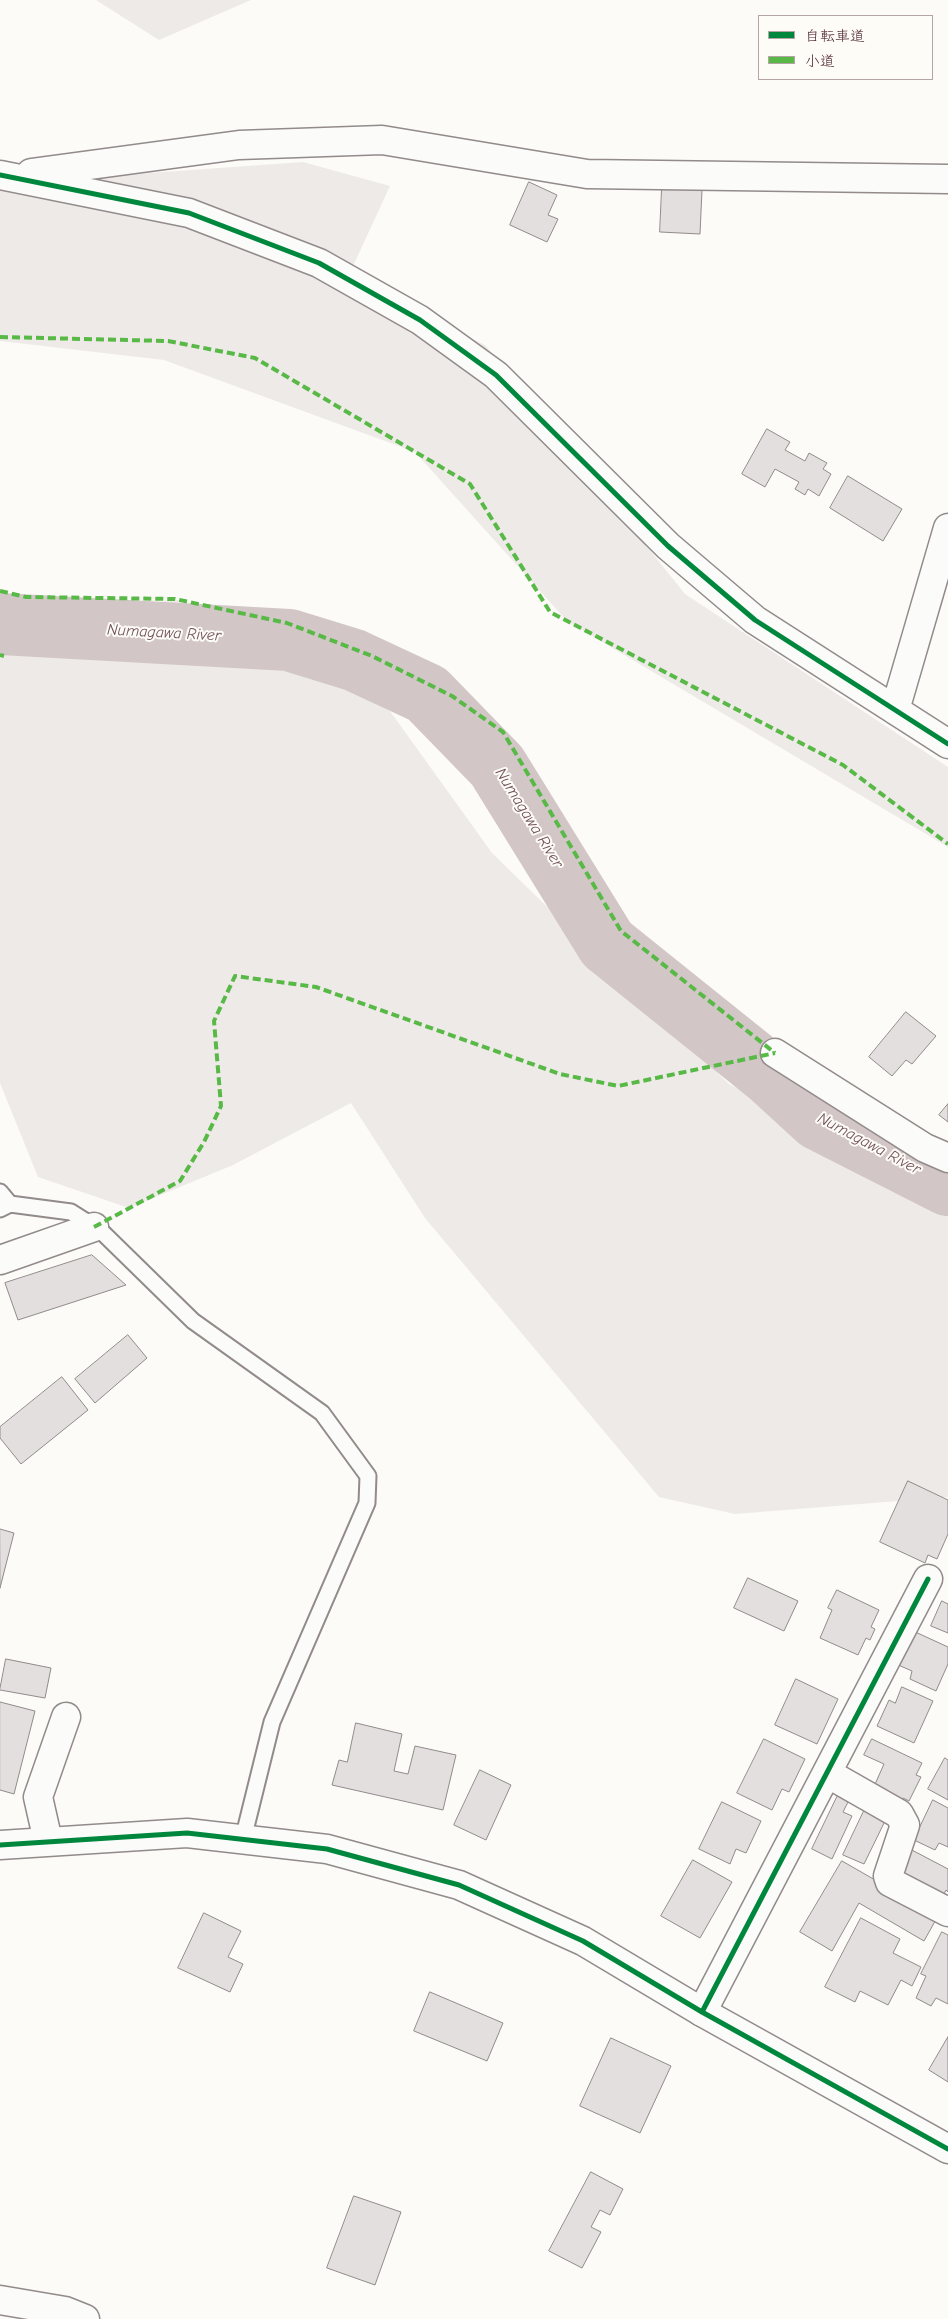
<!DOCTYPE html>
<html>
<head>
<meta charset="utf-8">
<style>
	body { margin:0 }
	#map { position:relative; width:948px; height:2319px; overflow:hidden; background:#fcfbf8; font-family:"Comic Neue","Klee One",sans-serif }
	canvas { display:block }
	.legend { position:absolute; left:758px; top:15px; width:175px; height:65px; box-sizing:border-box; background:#fdfcf7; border:1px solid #b5a4a5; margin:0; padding:6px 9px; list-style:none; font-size:15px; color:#4a1f2b }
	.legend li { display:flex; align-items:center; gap:10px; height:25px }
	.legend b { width:25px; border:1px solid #b5a4a5 }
</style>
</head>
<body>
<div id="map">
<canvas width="948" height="2319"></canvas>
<ul class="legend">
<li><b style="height:6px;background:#00873e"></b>自転車道</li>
<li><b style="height:6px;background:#58b947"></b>小道</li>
</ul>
</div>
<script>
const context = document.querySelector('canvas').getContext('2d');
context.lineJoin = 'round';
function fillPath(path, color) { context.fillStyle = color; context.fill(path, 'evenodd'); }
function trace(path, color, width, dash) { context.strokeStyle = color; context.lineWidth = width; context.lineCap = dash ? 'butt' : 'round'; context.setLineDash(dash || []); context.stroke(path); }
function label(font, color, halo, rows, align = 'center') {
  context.font = font + ' "Comic Neue",sans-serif'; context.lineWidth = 4; context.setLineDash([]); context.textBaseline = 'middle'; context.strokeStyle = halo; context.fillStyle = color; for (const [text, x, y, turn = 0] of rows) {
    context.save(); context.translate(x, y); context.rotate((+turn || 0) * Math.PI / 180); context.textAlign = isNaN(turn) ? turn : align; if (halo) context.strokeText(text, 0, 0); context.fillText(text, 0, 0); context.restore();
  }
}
const green = new Path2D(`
	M96,0H251L159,40Z
	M303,162L390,186L347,279L485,345L685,594L948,767V847L567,621L415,452L164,360L0,341V177L37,181Z
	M175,599L390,711L492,853L729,1084L948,1194V1497L735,1514L659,1497L425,1218L351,1103L233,1165L129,1208L38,1177L0,1083V636Z`);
const river = new Path2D(`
	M0,624L289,640L354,660L427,694L497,766L607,944L769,1074L818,1119L948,1185`);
const building = new Path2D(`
	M529,182L557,195L548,215L558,219L547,242L510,225Z
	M662,188L702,190L700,234L660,232Z
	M767,429L790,442L785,450L805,461L809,453L827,463L823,469L831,474L819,496L808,489L805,495L795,489L799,482L775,469L765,487L742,474Z
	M848,476L902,509L883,541L830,508Z
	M906,1012L936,1036L912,1064L906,1060L892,1076L869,1057Z
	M948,1104V1122L939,1115Z
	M92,1255L126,1285L18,1320L5,1283Z
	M128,1335L147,1358L95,1403L75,1379Z
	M62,1377L88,1410L21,1464L0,1438V1427Z
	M908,1481L948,1500V1534L937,1559L928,1555L925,1563L880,1542Z
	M0,1529L14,1533L0,1588Z
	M748,1578L798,1601L784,1631L734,1608Z
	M837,1590L879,1610L871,1627L875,1629L870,1640L866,1638L858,1655L820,1638L832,1610L828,1608Z
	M942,1601L948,1604V1633L931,1626Z
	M911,1630L948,1647V1664L936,1691L910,1679L912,1671L896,1664Z
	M6,1659L51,1668L45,1698L0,1690Z
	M796,1679L838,1699L817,1744L775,1725Z
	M902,1687L933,1701L914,1743L877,1726L889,1700L895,1703Z
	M0,1702L35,1711L14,1794L0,1790Z
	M356,1723L402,1734L394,1771L408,1774L415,1746L456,1755L443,1810L332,1785L339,1760L347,1762Z
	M764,1739L805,1759L789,1792L782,1789L772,1810L737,1793Z
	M872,1739L922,1763L916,1775L921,1777L909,1801L903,1798L900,1804L872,1791L884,1764L864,1755Z
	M945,1758L948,1760V1800L928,1789Z
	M480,1770L511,1785L486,1840L454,1825Z
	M839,1793L850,1798L843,1812L852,1816L832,1859L812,1849Z
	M933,1800L948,1808V1847L939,1843L935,1850L914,1840Z
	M722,1802L761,1821L746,1853L736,1849L730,1864L699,1849Z
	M865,1809L886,1819L864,1864L843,1855Z
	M910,1849L948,1869V1892L946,1890L943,1896L898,1872Z
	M693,1860L732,1882L700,1938L661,1916Z
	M842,1861L938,1916L924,1941L859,1903L832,1951L800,1932Z
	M204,1913L241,1931L228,1957L243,1964L230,1992L178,1968Z
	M861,1918L900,1939L893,1953L921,1967L912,1986L901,1980L888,2005L860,1991L855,2002L825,1987Z
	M942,1932L948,1935V2004L936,1998L931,2006L916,1998L926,1976L921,1974Z
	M430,1992L503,2023L487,2061L414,2031Z
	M948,2037V2082L929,2070Z
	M611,2038L671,2066L640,2133L580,2106Z
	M591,2172L623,2189L610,2215L600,2210L591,2227L601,2232L582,2268L549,2251Z
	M354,2196L401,2212L375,2285L327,2268Z`);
const lane = new Path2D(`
	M0,1192L10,1204
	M0,1209L10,1204L71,1212L101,1231L193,1321L322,1413L368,1476L367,1503L272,1722L243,1839`);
const street = new Path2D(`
	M31,173L239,145L382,140L587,174L948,179
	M0,175L189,213L319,263L420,320L496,375L668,546L755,620L948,744
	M895,710L948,528
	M775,1053L925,1148L948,1158
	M0,1260L94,1227
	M827,1773L899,1814L905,1825L888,1876L890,1882L948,1912
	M48,1841L38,1797L66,1717
	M702,2012L928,1579
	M0,2300L65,2311L85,2319`);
const secondary = new Path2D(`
	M0,1845L187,1833L327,1849L459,1885L583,1941L702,2012L948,2149`);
const quiet = new Path2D(`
	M0,337L168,341L255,358L470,484L550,612L843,765L948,844
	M0,591L26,597L175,599L287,623L372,656L452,696L503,732L621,931L775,1053
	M0,655L4,656
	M94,1227L180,1181L204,1142L221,1106L214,1021L235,976L316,987L560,1074L618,1086L775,1053`);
const cycleway = new Path2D(`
	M0,175L189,213L319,263L420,320L496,375L668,546L755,620L948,744
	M0,1845L187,1833L327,1849L459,1885L583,1941L702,2012L948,2149
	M702,2012L928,1579`);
const waterNames = [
	["Numagawa River",164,633,3],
	["Numagawa River",529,818,58],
	["Numagawa River",869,1144,28]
];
fillPath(green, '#eeeae8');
trace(river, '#d2c7c6', 62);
fillPath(building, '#e2dfde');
trace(building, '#928a8b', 1);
trace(lane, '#928a8b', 19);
trace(street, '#928a8b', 31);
trace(secondary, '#928a8b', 31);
trace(lane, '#fbfbf9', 15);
trace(street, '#fbfbf9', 28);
trace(secondary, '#fbfbf9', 28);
trace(quiet, '#58b947', 4, [8, 4]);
trace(cycleway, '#00873e', 5);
label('italic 16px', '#73525a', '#fdfcf7', waterNames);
</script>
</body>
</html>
